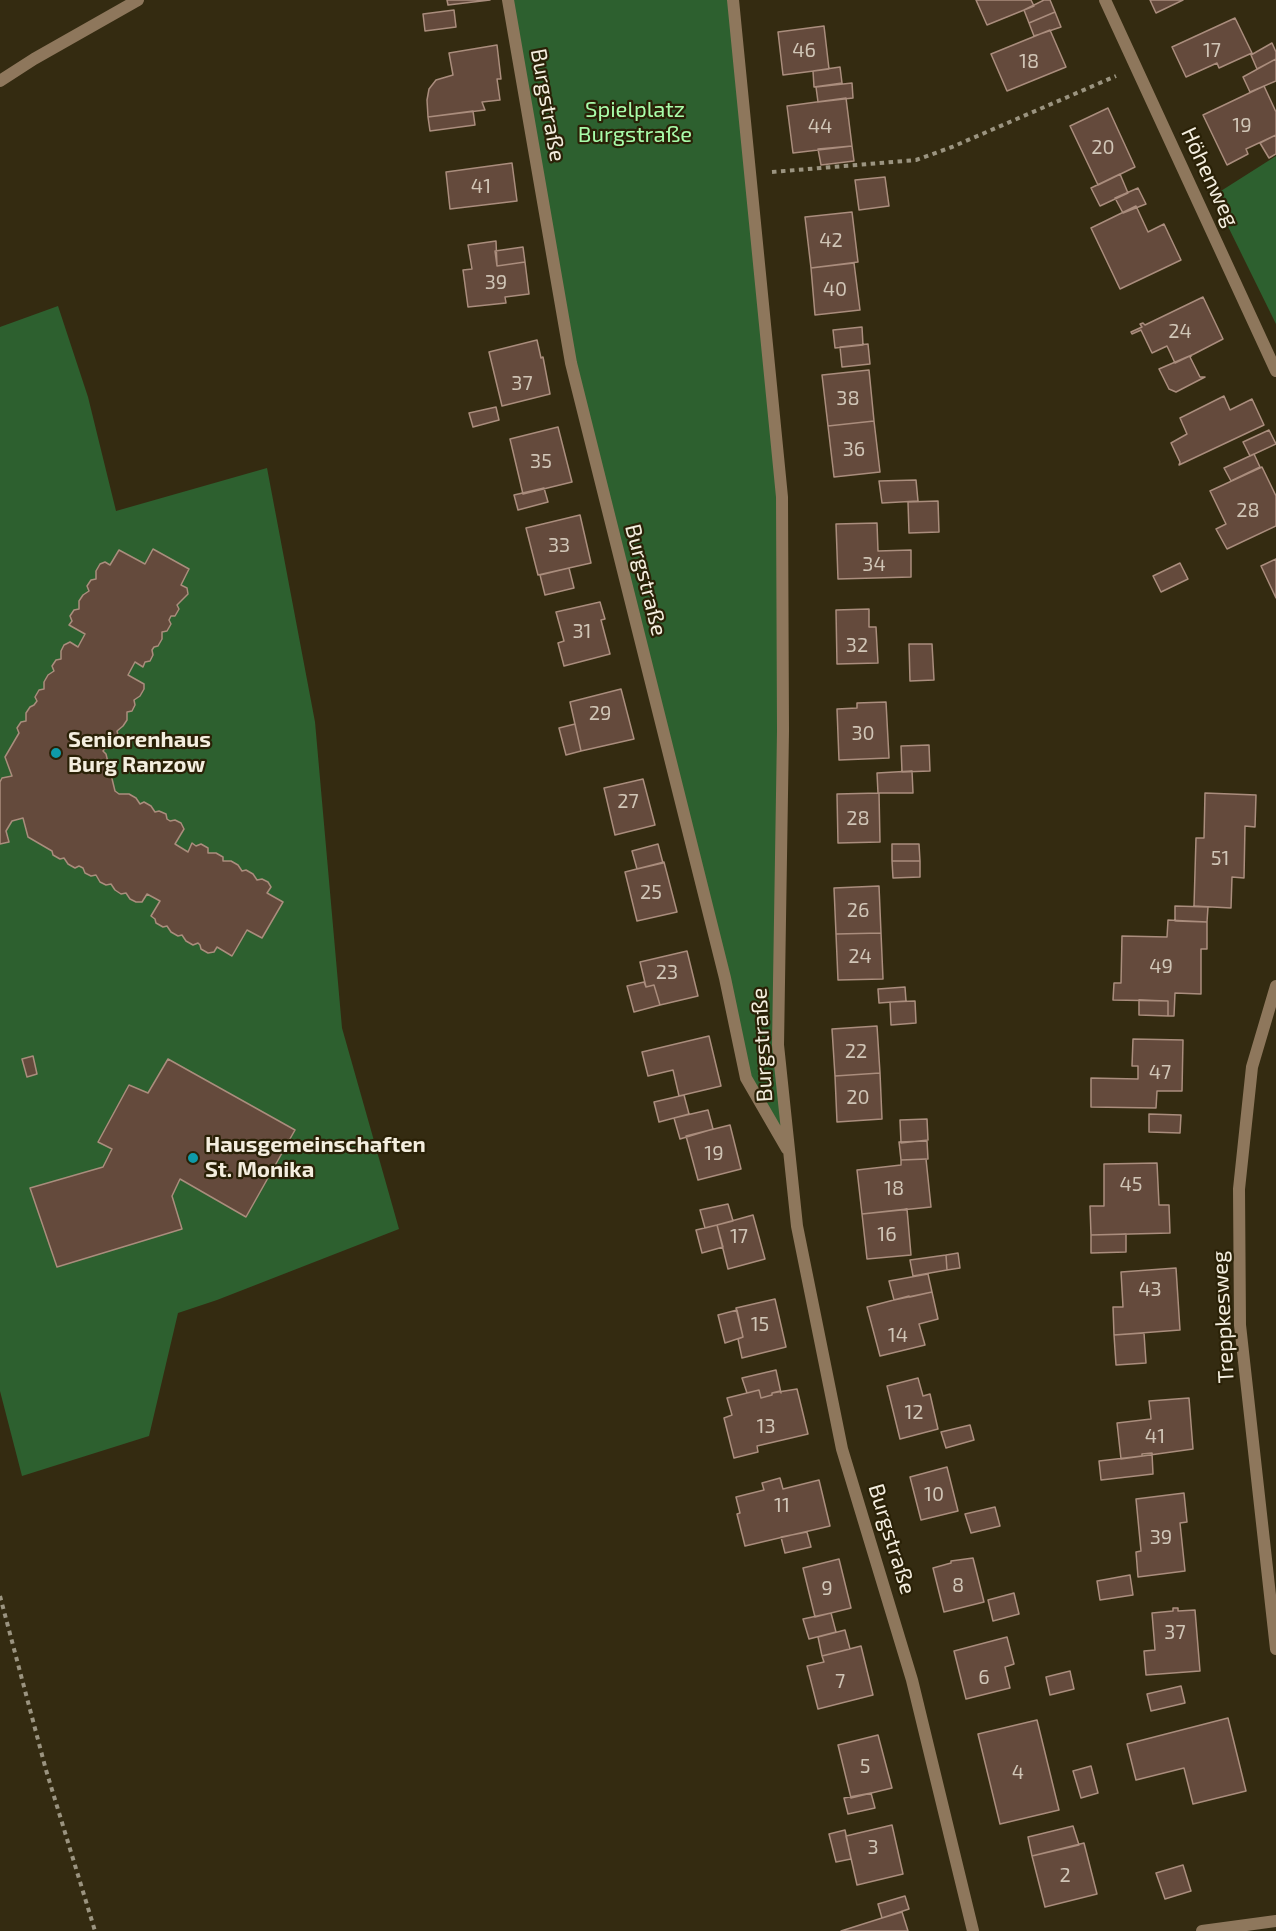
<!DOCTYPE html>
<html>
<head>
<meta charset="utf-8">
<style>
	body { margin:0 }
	canvas { display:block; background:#342b11 }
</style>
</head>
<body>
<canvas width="1276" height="1931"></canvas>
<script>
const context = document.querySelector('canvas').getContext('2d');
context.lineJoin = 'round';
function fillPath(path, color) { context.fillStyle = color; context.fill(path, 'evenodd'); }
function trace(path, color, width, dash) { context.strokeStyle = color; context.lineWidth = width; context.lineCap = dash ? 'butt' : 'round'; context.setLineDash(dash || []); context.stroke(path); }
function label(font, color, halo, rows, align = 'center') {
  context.font = font + ' "Exo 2",sans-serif'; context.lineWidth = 4.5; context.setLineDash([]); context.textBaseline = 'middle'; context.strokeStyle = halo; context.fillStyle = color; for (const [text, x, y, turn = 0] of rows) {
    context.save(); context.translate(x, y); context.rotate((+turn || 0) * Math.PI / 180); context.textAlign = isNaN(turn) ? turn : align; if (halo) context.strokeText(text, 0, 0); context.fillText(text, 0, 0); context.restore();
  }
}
const green = new Path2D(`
	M508,0H733L782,497L778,1045L790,1155L746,1078L571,363Z
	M1276,156V324L1213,196Z
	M58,306L88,397L116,511L267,468L315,722L342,1028L399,1229L217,1300L178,1313L149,1436L22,1476L0,1391V327Z`);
const building = new Path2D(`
	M447,0H490L448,5Z
	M976,0H1031L1034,6L987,25Z
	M1044,0H1050L1055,12L1029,23L1024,10Z
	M1150,0H1183L1156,13Z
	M454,10L456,27L425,31L423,14Z
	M1055,12L1061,27L1034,36L1029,23Z
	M1235,18L1252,53L1219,68L1217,63L1186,77L1172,47Z
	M824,26L829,69L783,75L778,32Z
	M1050,30L1066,67L1007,91L991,54Z
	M1272,43L1276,52V59L1257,69L1251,55Z
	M497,45L501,79H497L500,100L482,102L485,110L428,117L427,100L429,89L436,80L453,75L449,53Z
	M1276,59V81L1250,92L1243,77Z
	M840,67L842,83L814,87L813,71Z
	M852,83L853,98L818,102L816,87Z
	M1264,86L1276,112V135L1246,149L1248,154L1227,165L1203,115Z
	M846,98L852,146L793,153L787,106Z
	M1108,108L1135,167L1098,185L1070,126Z
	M473,111L475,125L430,131L428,117Z
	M1276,135V154L1269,158L1260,143Z
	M852,146L854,161L821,165L818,149Z
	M512,163L517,201L450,209L446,172Z
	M1120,174L1128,193L1100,206L1091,188Z
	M885,177L889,206L859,210L855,180Z
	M1138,188L1146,204L1123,213L1115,198Z
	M1136,206L1148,232L1164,224L1181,260L1120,289L1091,228Z
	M852,212L858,262L811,268L805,217Z
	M496,241L497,266L525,262L529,294L505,297L506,303L468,307L463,270L472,269L468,245Z
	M523,247L525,262L497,266L495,251Z
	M854,263L860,310L815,315L811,268Z
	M1203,297L1223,339L1194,354L1175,363L1167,346L1152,353L1141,330L1132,334L1131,332L1142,327L1140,324L1143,323L1145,325Z
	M862,327L863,345L835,348L833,330Z
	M537,340L541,358L543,357L550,394L502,406L489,352Z
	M868,344L870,364L842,367L840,347Z
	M1194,354L1190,357L1200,377H1205L1176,392L1169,389L1159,369Z
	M869,370L874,421L828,426L822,375Z
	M1224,396L1230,410L1252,399L1264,425L1179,465L1180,462L1171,443L1187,434L1180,418Z
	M496,407L499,420L473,427L469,413Z
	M874,421L880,472L834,477L828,426Z
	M558,427L572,482L523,494L510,439Z
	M1269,430L1276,444L1250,456L1243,442Z
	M1254,454L1260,467L1231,481L1224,468Z
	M1262,467L1276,496V526L1227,549L1216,529L1226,524L1210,491Z
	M916,480L918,501L882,503L879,481Z
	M544,488L548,502L518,510L514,495Z
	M938,501L939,532L909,533L908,502Z
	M580,515L591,563L538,575L526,528Z
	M877,523L878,551L911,550V577L838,579L836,524Z
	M153,549L189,569L181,585L187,588L188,594L177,605L179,609L175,616H171L169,620L171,624L167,631L162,632V639L158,646L154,647L152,650L153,655L150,661L145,662L143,667L135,662L128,675L144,684V689L140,696L134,700L135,705L132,711L127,712V720L123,726L117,731L118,735L115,741L110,742L103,751L106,754L115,791L119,794H129L136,798L140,804L144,802L151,806L155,812L159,811L166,814L167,819L170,821L175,820L181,823L184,829L175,844L188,852L192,843L196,846L201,844L208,848V853H216L223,857V861H231L238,865L242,871L246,870L253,874L257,880L262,879L268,882L271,887L267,893L283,902L262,938L247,930L232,956L217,947L214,952L208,953L201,949L200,945L198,943L193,945L186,941L182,935L178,936L171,932L167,926L163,927L156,923L155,919L151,916L160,901L147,894L142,902H136L130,899L126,893L121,894L115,890L111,884L106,885L100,882L96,875L91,876L85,873L83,868L79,866L75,868L68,864L64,858L60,859L53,855L52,851L28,837L23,818L12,821L6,831L9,842L0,844V782L2,778L12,776L5,757L19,733L17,728L21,722L26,721V713L30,707L34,705L37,701L35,697L39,690L44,689V682L48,675L54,671L52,666L56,660L61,659V651L64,645L70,642L78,647L85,634L69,625L72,621L70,616L74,610L79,609V601L83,595L89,591L87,586L91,580L96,579V571L100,564L105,562L110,565L119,550L145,564Z
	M1276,559V598L1261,566Z
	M1180,563L1188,579L1161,592L1153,576Z
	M569,568L574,588L545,595L540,575Z
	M600,602L605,619L601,620L610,654L564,666L558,643L564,641L556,612Z
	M869,609V627H876L878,663L837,664L836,610Z
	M909,644H932L934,680L910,681Z
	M621,689L634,739L581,751L570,702Z
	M886,702L889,758L839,760L837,709L857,708V703Z
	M575,724L581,751L566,755L559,728Z
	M929,745L930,771L902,772L901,746Z
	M912,771L913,793H878L877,773Z
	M643,779L655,825L615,835L604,788Z
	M879,793L880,842L838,843L837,794Z
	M1205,793L1256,795L1255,827L1245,826L1244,878L1232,877L1231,908L1194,906L1196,838H1204Z
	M658,844L663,863L637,869L632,851Z
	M892,844H919L920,861H892Z
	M892,861H920V877L893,878Z
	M664,862L677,912L637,921L625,872Z
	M879,886L881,933L836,934L834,888Z
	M1175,906L1208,907L1207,922L1175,921Z
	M1168,920L1207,922V949H1201V994L1175,993L1174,1016H1168V1001L1113,1000L1114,983H1121L1122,936L1167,937Z
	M881,933L883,979L838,980L836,934Z
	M687,951L698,996L660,1005L654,985L646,987L640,962Z
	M644,982L646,987L654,985L660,1005L634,1012L627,986Z
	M905,987L906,1001L879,1003L878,989Z
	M1139,1000L1168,1001V1016L1139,1015Z
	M915,1001L916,1023L891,1025L890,1002Z
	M877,1026L880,1073L835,1076L832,1029Z
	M709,1036L721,1086L679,1096L673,1070L648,1076L642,1052Z
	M1133,1039L1183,1040L1182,1091H1157L1156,1108L1091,1107V1078L1138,1079V1066H1132Z
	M33,1056L37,1074L27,1077L22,1059Z
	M168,1059L295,1130L246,1217L180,1179L172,1196L182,1229L57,1267L30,1188L103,1167L112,1149L98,1142L129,1085L148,1093Z
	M880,1073L882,1119L837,1122L835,1076Z
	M684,1095L689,1114L659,1122L654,1102Z
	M708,1110L713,1129L680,1139L674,1118Z
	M1149,1114L1181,1115L1180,1133L1149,1132Z
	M927,1119L928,1140L901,1143L900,1120Z
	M730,1125L741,1169L698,1180L686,1136Z
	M927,1141L928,1159L901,1160L899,1142Z
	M926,1159L931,1207L862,1214L857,1170L901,1165V1160Z
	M1157,1163L1159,1205H1169L1170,1233L1091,1235L1090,1206H1104V1164Z
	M728,1204L733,1221L705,1228L700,1210Z
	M907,1209L911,1255L867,1259L862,1214Z
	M753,1215L765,1259L728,1269L717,1225Z
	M717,1225L723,1247L702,1253L696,1230Z
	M1126,1234V1252L1091,1253V1235Z
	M958,1253L960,1268L947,1270L946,1255Z
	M946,1255L947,1270L913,1276L910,1260Z
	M1176,1268L1180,1330L1114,1335L1113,1307H1123L1121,1272Z
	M928,1274L932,1292L894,1300L889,1281Z
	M932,1292L938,1319L919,1324L925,1345L880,1356L867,1307L909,1296L910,1297Z
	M775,1299L786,1347L742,1358L738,1339L743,1337L736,1308Z
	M737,1310L743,1337L725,1343L718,1315Z
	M1144,1333L1146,1363L1116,1365L1114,1335Z
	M776,1370L781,1393L780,1391L772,1393V1395L761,1398L759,1390L747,1393L742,1378Z
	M918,1378L923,1396L930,1394L938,1429L900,1439L887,1386Z
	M797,1389L808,1434L757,1446L758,1452L734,1458L724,1418L732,1415L727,1398L759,1390L761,1398L772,1395V1393Z
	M1189,1398L1193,1449L1121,1459L1117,1423L1151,1419L1149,1401Z
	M970,1425L974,1440L946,1448L941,1432Z
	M1152,1453L1153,1474L1101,1480L1099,1461L1142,1456V1454Z
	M947,1467L958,1511L921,1520L910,1477Z
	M780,1478L783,1489L819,1480L830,1526L745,1546L737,1514L740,1513L736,1497L764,1490L762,1483Z
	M1184,1493L1187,1522L1180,1523L1185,1571L1138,1577L1136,1552L1141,1551L1136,1499Z
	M995,1507L1000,1526L971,1533L965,1514Z
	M807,1532L811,1547L785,1553L781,1537Z
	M973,1558L984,1602L944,1612L933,1568L951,1563V1561Z
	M839,1559L851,1608L815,1617L803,1568Z
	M1130,1575L1133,1595L1100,1600L1097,1581Z
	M1014,1593L1019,1614L993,1621L988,1600Z
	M1173,1608H1178V1611L1195,1610L1200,1671L1146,1675L1144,1651L1155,1650L1152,1613L1173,1611Z
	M831,1613L836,1632L809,1639L803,1619Z
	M845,1630L850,1649L822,1656L818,1637Z
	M1007,1637L1014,1664L1005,1667L1010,1688L966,1699L954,1651Z
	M861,1646L873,1695L818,1709L807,1666L824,1662L822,1656Z
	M1070,1671L1074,1689L1050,1695L1046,1677Z
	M1181,1686L1185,1703L1151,1711L1147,1694Z
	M1228,1718L1246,1791L1193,1804L1184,1768L1136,1780L1127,1744Z
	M1037,1720L1059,1810L1000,1824L978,1734Z
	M878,1735L892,1788L851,1798L838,1745Z
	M1091,1766L1098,1793L1081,1798L1073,1771Z
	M871,1793L875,1808L848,1814L844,1798Z
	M892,1825L903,1874L857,1885L846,1836Z
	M1073,1826L1079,1845L1032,1856L1028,1837Z
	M845,1830L851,1859L836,1862L829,1834Z
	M1084,1843L1097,1894L1045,1907L1032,1856Z
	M1183,1865L1191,1891L1165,1899L1156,1873Z
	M905,1896L909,1909L882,1918L878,1904Z
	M902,1912L908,1931H841L882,1918Z`);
const path = new Path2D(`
	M772,172L916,160L952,147L1116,76
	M0,1596L46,1770L95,1931`);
const minor = new Path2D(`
	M508,0L571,363L725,978L746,1078L787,1149
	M733,0L782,497L783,731L778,1045L797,1226L842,1449L912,1680L973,1931
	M1105,0L1276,371
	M0,81L34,59L138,0
	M1202,1931L1276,1921`);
const tertiary = new Path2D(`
	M1276,986L1252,1067L1239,1189L1240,1325L1276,1649`);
const markers = [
	[56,753,6,"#0f9aa8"],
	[193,1158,6,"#0f9aa8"]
];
const numberNames = [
	["46",804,50],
	["17",1212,50],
	["18",1029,61],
	["19",1242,125],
	["44",820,126],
	["20",1103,147],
	["41",481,186],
	["42",831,240],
	["39",496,282],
	["40",835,289],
	["24",1180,331],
	["37",522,383],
	["38",848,398],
	["36",854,449],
	["35",541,461],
	["28",1248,510],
	["33",559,545],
	["34",874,564],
	["31",582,631],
	["32",857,645],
	["29",600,713],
	["30",863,733],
	["27",628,801],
	["28",858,818],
	["51",1220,858],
	["25",651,892],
	["26",858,910],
	["24",860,956],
	["49",1161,966],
	["23",667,972],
	["22",856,1051],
	["47",1160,1072],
	["20",858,1097],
	["19",714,1153],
	["45",1131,1184],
	["18",894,1188],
	["16",887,1234],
	["17",739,1236],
	["43",1150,1289],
	["15",760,1324],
	["14",898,1335],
	["12",914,1412],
	["13",766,1426],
	["41",1155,1436],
	["10",934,1494],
	["11",782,1505],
	["39",1161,1537],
	["8",958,1585],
	["9",827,1588],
	["37",1175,1632],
	["6",984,1677],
	["7",840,1681],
	["5",865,1766],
	["4",1018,1772],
	["3",873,1847],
	["2",1065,1875]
];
const streetNames = [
	["Burgstraße",548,105,80],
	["Höhenweg",1210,177,65],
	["Burgstraße",646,580,76],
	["Burgstraße",762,1045,-93],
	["Treppkesweg",1223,1317,-93],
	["Burgstraße",892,1539,73]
];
const parkNames = [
	["Spielplatz",635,110],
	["Burgstraße",635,135]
];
const poiNames = [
	["Seniorenhaus",68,740],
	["Burg Ranzow",68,765],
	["Hausgemeinschaften",205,1145],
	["St. Monika",205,1170]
];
fillPath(green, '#2d602f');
fillPath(building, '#644a3c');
trace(building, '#aa8d7d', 1.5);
trace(path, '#9b9480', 4, [4.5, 4.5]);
trace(minor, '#8e775c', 12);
trace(tertiary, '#8e775c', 12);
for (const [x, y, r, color] of markers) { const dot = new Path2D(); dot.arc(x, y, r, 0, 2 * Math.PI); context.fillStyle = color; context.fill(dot); trace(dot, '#2a2107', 2); }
label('20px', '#d0c5b6', null, numberNames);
label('22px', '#f4eedf', '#2a2107', streetNames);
label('22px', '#a9fdaa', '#2a2107', parkNames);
label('bold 22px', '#f4eedf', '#2a2107', poiNames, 'left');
</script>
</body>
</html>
